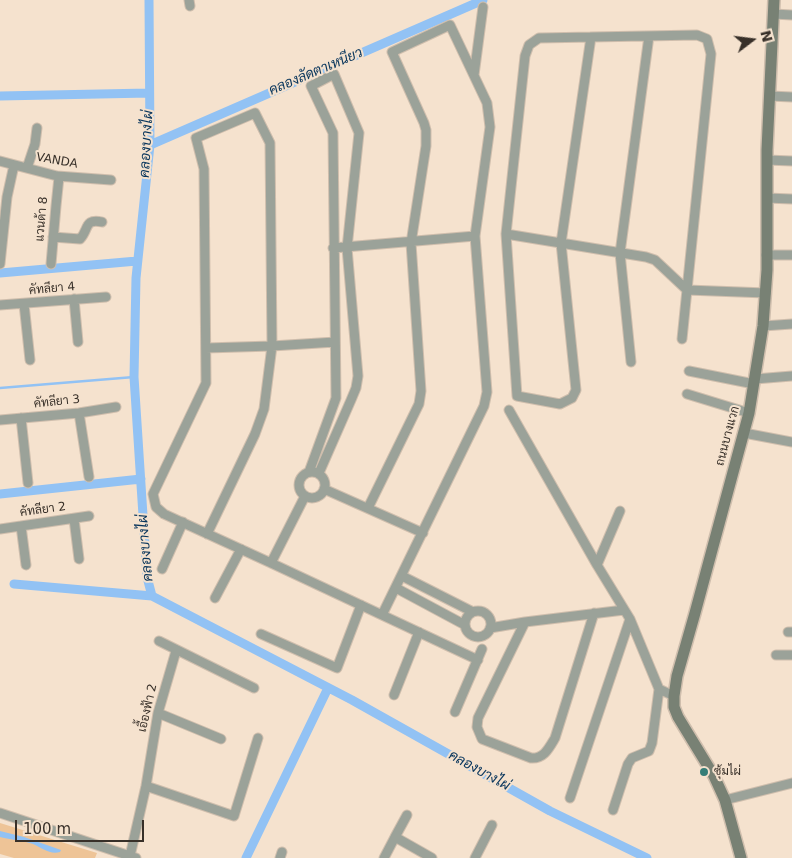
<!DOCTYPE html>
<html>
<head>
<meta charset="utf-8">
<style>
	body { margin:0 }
	#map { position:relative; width:792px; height:858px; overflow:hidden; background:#f5e2ce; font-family:"DejaVu Sans",sans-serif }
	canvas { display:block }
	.north { position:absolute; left:727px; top:15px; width:50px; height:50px; -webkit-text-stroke:4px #f5e2ce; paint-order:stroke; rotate:75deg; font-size:14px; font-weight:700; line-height:20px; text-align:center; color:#383029 }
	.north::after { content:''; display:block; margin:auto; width:18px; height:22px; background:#383029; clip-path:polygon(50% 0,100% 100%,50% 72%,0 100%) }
	.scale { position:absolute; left:15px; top:820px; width:129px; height:22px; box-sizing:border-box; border:2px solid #383029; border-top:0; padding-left:6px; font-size:15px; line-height:18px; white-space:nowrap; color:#383029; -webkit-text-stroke:4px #f5e2ce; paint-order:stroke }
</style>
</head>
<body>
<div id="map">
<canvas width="792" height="858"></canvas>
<div class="north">N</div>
<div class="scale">100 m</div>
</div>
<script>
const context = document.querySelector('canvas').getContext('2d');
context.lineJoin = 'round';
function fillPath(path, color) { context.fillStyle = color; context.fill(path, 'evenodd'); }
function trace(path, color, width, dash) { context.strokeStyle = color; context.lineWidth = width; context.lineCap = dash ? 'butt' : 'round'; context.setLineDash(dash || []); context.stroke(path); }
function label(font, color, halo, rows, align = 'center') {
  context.font = font + ' "DejaVu Sans",Sarabun,sans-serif'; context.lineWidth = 4; context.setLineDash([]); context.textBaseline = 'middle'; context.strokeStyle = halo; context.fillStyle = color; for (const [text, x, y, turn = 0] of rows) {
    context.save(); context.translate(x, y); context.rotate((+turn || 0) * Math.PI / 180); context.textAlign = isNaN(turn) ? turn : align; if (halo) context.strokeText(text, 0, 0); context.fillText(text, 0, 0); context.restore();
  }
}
const green = new Path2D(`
	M0,823L97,853L95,858H14L0,854Z`);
const water = new Path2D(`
	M0,831L24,837L61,850L60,852C50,855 42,848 33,844C22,840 11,840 0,837Z`);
const stream = new Path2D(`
	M0,388L134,377`);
const canal = new Path2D(`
	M149,0L150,145L136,278L134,377L147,577L152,596L352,700L550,811L647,858
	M0,96L149,93
	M150,145L483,0
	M0,273L137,261
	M0,494L141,479
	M14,584L152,596
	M246,858L328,688`);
const street = new Path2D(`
	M189,0L190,6
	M774,14L792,15
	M591,37L561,243L576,390L572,398L560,404L517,396L506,234L525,56L529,45L539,38L697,35L707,39L711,54L682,339
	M474,75L483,7
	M770,96L792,97
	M767,160L792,161
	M0,161L57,176L111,180
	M27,168L35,144L37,128
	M767,198L792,199
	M506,234L646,257L655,260L687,290L766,293
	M53,237L80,239C89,230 84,218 102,222
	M333,248L475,236
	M766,255H792
	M0,264L7,197L14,165
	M51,264L56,206L59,177
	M74,299L78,342
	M24,304L30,360
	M0,305L106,297
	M763,326L792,324
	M206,348L272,346L335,342
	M631,362L620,253L649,36
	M689,371L754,384
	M755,379L792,376
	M687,394L749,413
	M509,410L597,565L630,619L659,689L674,696
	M79,413L89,477
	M21,418L28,483
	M0,420L79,413L116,407
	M744,433L792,442
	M309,472L336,398L333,133L311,86L334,74L359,133L347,248L358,376L356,388L351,400L319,473
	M299 485a13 13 0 1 1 26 0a13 13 0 1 1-26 0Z
	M324,489L423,533
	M368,508L419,404L421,391L411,243L426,146V130L424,123L392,52L450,25L487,103L490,127L475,236L487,392L484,406L382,615
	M74,519L79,559
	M21,526L26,565
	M0,529L89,516
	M207,534L255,434L264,409L272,346L270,143L255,113L196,138L204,169L206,383L153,494L156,507L164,514L271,563L478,660
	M271,563L305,496
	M597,565L620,511
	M162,569L183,522
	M402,576L473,612
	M396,588L465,625
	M215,598L241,549
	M465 624a13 13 0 1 1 26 0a13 13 0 1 1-26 0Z
	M525,622L478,718L477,727L482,739L531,758C544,759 549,748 555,738L594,613
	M490,628L525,622L624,610
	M788,632H792
	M261,634L337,668L361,605
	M159,641L254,688
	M776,655H792
	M394,695L419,632
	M455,712L482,649
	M158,713L221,739
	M146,786L234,816L258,738
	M570,798L630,619
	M725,800L792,783
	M613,810L628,764L632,758L649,751L652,743L659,689
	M0,813L136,858
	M395,837L407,815
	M130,856L146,786L158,713L176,651
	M280,858L282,852
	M384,858L395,837L432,858
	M475,858L492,825`);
const secondary = new Path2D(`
	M741,858L725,800L714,776L678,717L674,707V696L677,676L695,613L749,413L763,326L767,270V150L774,0`);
const markers = [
	[704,772,5,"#357d77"]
];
const streetNames = [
	["VANDA",57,161,10],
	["แวนด้า 8",42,219,-85],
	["คัทลียา 4",52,289,-5],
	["คัทลียา 3",57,402,-6],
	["ถนนบางแวก",728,436,-75],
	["คัทลียา 2",43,510,-8],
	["เอื้องฟ้า 2",148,708,-77]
];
const poiNames = [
	["ซุ้มไผ่",714,772]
];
const waterNames = [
	["คลองลัดตาเหนียว",316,72,-23],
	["คลองบางไผ่",147,144,-87],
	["คลองบางไผ่",146,548,-95],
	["คลองบางไผ่",479,771,29]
];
fillPath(green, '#eec497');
fillPath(water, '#92c2f4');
trace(stream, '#92c2f4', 2.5);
trace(canal, '#92c2f4', 9);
trace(street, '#cfbead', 11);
trace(secondary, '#cfbead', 14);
trace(street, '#9ba299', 9);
trace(secondary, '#788174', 11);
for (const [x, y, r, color] of markers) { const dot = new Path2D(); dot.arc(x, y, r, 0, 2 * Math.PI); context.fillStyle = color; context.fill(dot); trace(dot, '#f5e2ce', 2); }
label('12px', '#383029', '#f5e2ce', streetNames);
label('12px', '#383029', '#f5e2ce', poiNames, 'left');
label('italic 14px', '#08355c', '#f5e2ce', waterNames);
</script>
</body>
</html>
